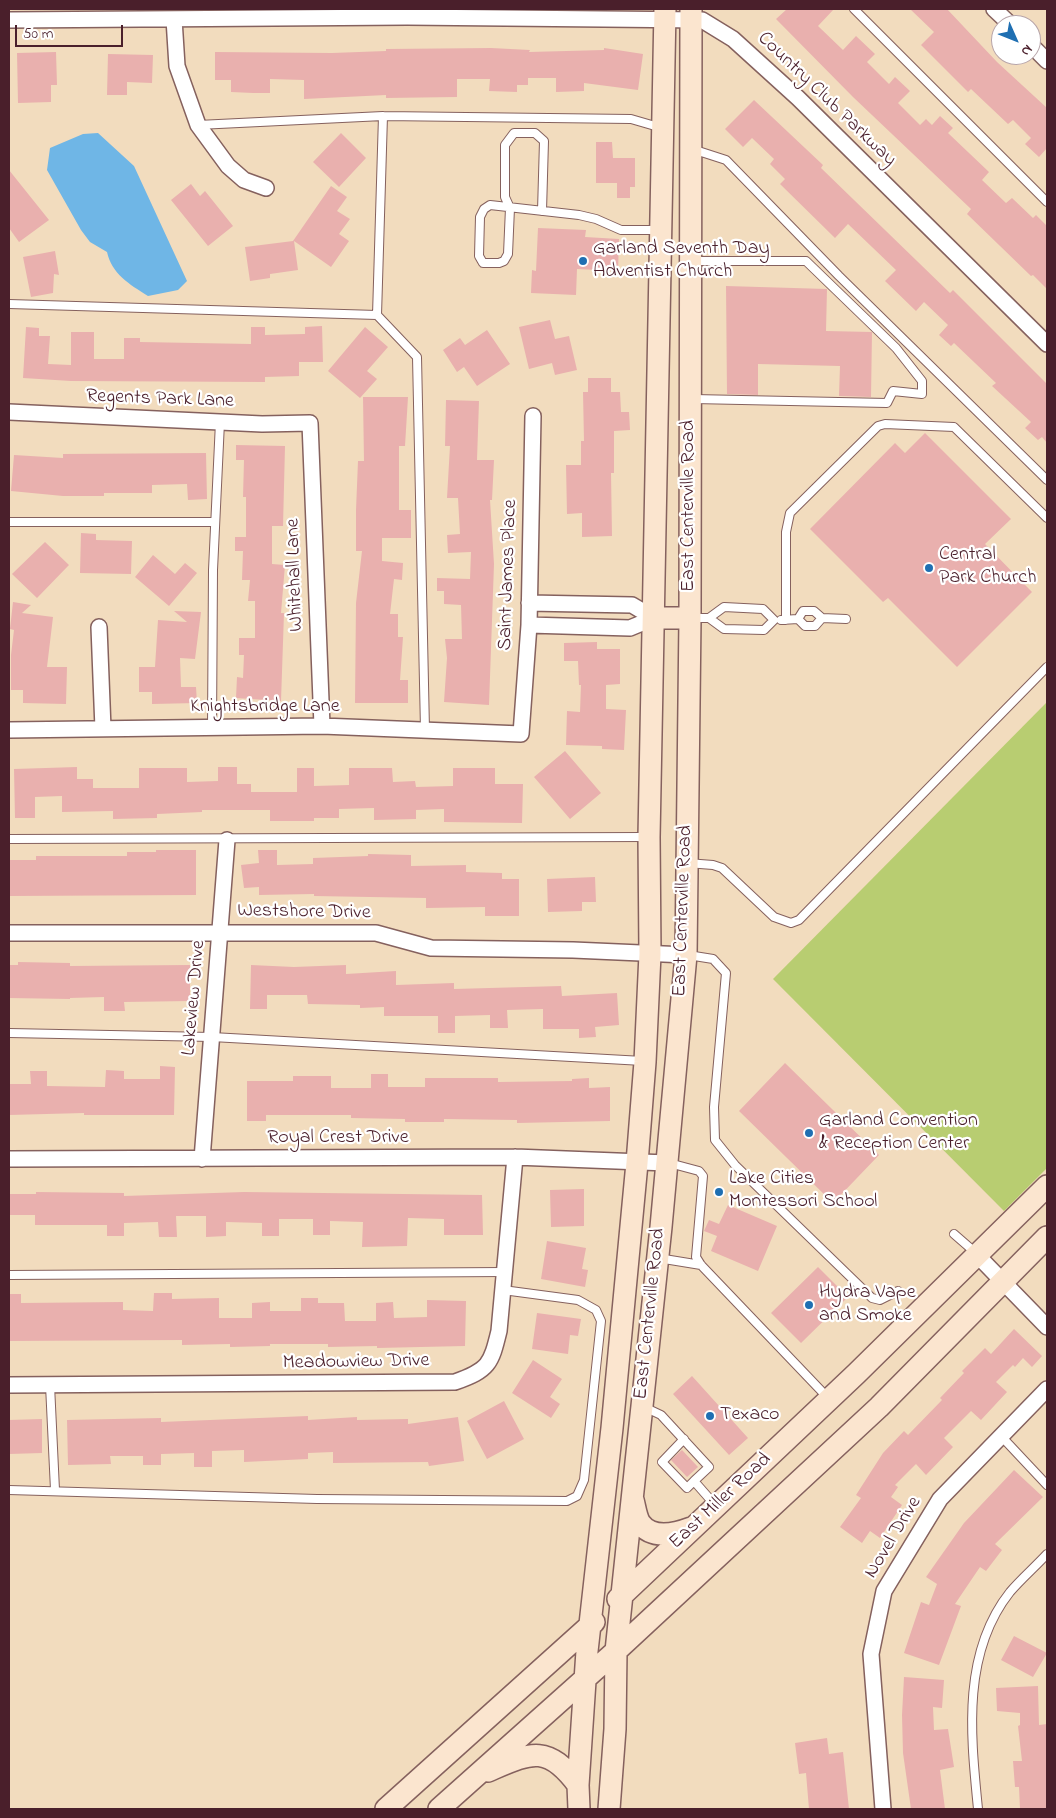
<!DOCTYPE html>
<html>
<head>
<meta charset="utf-8">
<style>
	body { margin:0 }
	#map { position:relative; width:1056px; height:1818px; overflow:hidden; background:#f2dcbe; font-family:"Indie Flower",sans-serif }
	canvas { display:block }
	.frame { position:absolute; inset:0; border:10px solid #4a1f2b; pointer-events:none }
	.north { position:absolute; left:991px; top:15px; width:50px; height:50px; box-sizing:border-box; background:#fff; border:1px solid #b7a5aa; border-radius:50%; rotate:134deg; font-size:14px; font-weight:700; line-height:20px; text-align:center; color:#4a1f2b }
	.north::after { content:''; display:block; margin:auto; width:18px; height:22px; background:#1f6fb2; clip-path:polygon(50% 0,100% 100%,50% 72%,0 100%) }
	.scale { position:absolute; left:15px; top:25px; width:108px; height:22px; box-sizing:border-box; border:2px solid #4a1f2b; border-top:0; padding-left:6px; font-size:15px; line-height:18px; white-space:nowrap; color:#4a1f2b; -webkit-text-stroke:4px #fff; paint-order:stroke }
</style>
</head>
<body>
<div id="map">
<canvas width="1056" height="1818"></canvas>
<div class="frame"></div>
<div class="north">N</div>
<div class="scale">50 m</div>
</div>
<script>
const context = document.querySelector('canvas').getContext('2d');
context.lineJoin = 'round';
function fillPath(path, color) { context.fillStyle = color; context.fill(path, 'evenodd'); }
function trace(path, color, width, dash) { context.strokeStyle = color; context.lineWidth = width; context.lineCap = dash ? 'butt' : 'round'; context.setLineDash(dash || []); context.stroke(path); }
function label(font, color, halo, rows, align = 'center') {
  context.font = font + ' "Indie Flower",sans-serif'; context.lineWidth = 4.5; context.setLineDash([]); context.textBaseline = 'middle'; context.strokeStyle = halo; context.fillStyle = color; for (const [text, x, y, turn = 0] of rows) {
    context.save(); context.translate(x, y); context.rotate((+turn || 0) * Math.PI / 180); context.textAlign = isNaN(turn) ? turn : align; if (halo) context.strokeText(text, 0, 0); context.fillText(text, 0, 0); context.restore();
  }
}
const green = new Path2D(`
	M1047,702V1168L1004,1211L773,979Z`);
const water = new Path2D(`
	M98,133L134,166L187,281L178,290L148,296C129,284 112,274 107,252L90,242L81,230L47,170L50,148L83,134Z`);
const building = new Path2D(`
	M787,9H834L818,26L843,50L856,36L875,54L867,62L889,84L895,77L910,91L898,103L920,125L926,119L932,125L940,116L953,128L948,133L989,172L982,180L1006,203L1012,198L1033,218L1036,215L1047,226V289L1033,275L1031,276L967,214L971,209L853,97L776,19Z
	M910,9H947L997,62L1047,108V148L1039,157L1025,144L1031,138L1013,120L1008,124L971,89L968,92L921,45L934,32Z
	M491,48L530,50L529,52L604,50V48L643,54L638,90L584,83V91L556,92V78H528V85H517V92L489,91L490,79H457V97L386,98V95L304,99V80L270,79V93H253L231,92V80H215V52L332,53L386,51V49Z
	M56,52L57,85H51V102L18,103L17,53Z
	M108,54L153,55L152,83L127,82V95H107Z
	M754,100L823,165L821,168L950,293L953,290L1047,384V443L1042,437L1038,440L1025,428L1031,422L992,386L996,383L954,343L951,346L939,335L948,325L924,302L916,311L885,281L896,270L848,224L835,238L780,184L785,179L770,164L774,159L752,138L743,147L725,129Z
	M341,133L366,158L339,187L313,162Z
	M596,142H612L613,158H635V187H630V198H617V183H596Z
	M9,170L49,220L19,242L9,228Z
	M191,184L200,196L205,191L233,226L208,246L171,200Z
	M331,186L347,197L337,211L350,219L339,234L349,241L331,267L294,241L298,270L270,274V278L250,281L245,247L293,241Z
	M538,228L586,230L585,237L619,239L618,271L577,269L576,295L531,293L532,270L536,271Z
	M55,251L59,275L54,274L53,293L31,297L23,257Z
	M726,286L827,289L826,331L872,332L871,397L839,396L840,366L758,364V395L727,394Z
	M550,320L555,339L569,336L577,370L555,375L552,363L529,369L519,327Z
	M322,326L323,362H299V376L265,377V382L71,381L23,378L26,327L39,328V336H50L48,364L71,365V332H94V359H124V338H140V342L251,344V327H265V335L305,334V327Z
	M365,327L388,347L367,371L377,379L360,398L328,371Z
	M487,330L510,364L477,386L464,367L457,372L443,350L460,338L465,345Z
	M588,378H611V392H620L621,412H629L630,430L614,431V473H611L612,536L582,537V513L567,514L566,465H581V441H584L583,392H588Z
	M363,397H408L405,446H399V510H411V538H382V561L403,563L402,580L394,579L390,614H398V637H403L400,680H408V703H355L356,603L362,551H356V510L358,461H364Z
	M446,400L479,401L477,460H494L492,500H490L494,564L489,705L444,702L447,658L445,639H462L461,605L444,604V591H437V578L470,579L471,552L448,553L447,535L460,534L458,498H447L450,446H445Z
	M925,433L1011,519L985,544L1032,592L957,667L888,598L883,602L810,529L895,443L905,453Z
	M236,445L285,446L283,526H272V564L285,565L281,613H284L281,701L236,698L237,677L243,678L244,655H239V638H255V601H248L250,580H242L243,551H235V537H246V497H243L244,460H236Z
	M206,453L207,499L188,500L187,484L152,485V493H104V496H63L11,491L14,455L63,458V454Z
	M81,533L96,534V540L132,541L131,574L80,573Z
	M45,542L69,565L37,598L12,574Z
	M153,555L175,574L185,563L197,573L169,606L135,577Z
	M13,602L31,605L22,613L53,617L47,667H67L66,704L23,703V690H11V655L14,630L10,629Z
	M174,611L201,612L195,659L180,658L181,687H196L197,703L152,704V692H139V667H155L158,620L187,622Z
	M597,642V649H620V684L606,685V709L626,710L624,750L602,749V746L566,745L567,711L580,712L581,685H579L578,661H564V643Z
	M565,751L601,793L570,819L534,777Z
	M77,767V779H93V788H139V768H187V782L218,781V767H237V784H251V792H297V768H314V786L349,785V768H392L393,782L415,781L416,787L453,786V768H495V784H523L522,823L444,822V809L416,810V819L374,820V808L339,809V818H314V821H270V810H202V812L157,814V818L113,819V811L62,812V796L35,797V818H15L14,769Z
	M156,850H196V895L9,896V860H36V856H127V852H156Z
	M258,850H277V865L313,864V858L368,856V854L411,855V866L466,865V872L502,873V879H519V916H485V907L426,908V898L314,896V894L259,895V887L244,888L241,865L259,863Z
	M595,877L596,902H582V911L548,912L547,879Z
	M18,962L70,963V966L190,965V1001L124,1002L125,1011H104V997L70,998V999L9,998V965H18Z
	M251,965L294,967L346,965V974L396,971V985L454,983V989L561,986L562,996L617,993L619,1025L595,1027L596,1037L579,1038V1029H543V1009L507,1010L508,1028H490V1015L455,1016V1033H438V1016H384V1007L360,1008V1005L308,1004L307,995H267V1009H250Z
	M785,1063L879,1155L833,1203L739,1111Z
	M160,1066L175,1067L174,1115H84V1113L9,1115V1084H31L30,1071H47V1086L105,1087L106,1070L124,1071V1079H160Z
	M371,1074H388V1087H425V1078H498V1082L572,1081V1079L589,1078V1088L610,1087V1121L517,1123V1120L444,1119V1122H405V1119L351,1118V1115H266V1121H247V1081H293V1076H331V1088H371Z
	M584,1189V1226L551,1227L550,1190Z
	M36,1192L124,1193V1196L244,1192L482,1195L483,1235H444V1219L408,1218L407,1246L362,1247L363,1222L330,1221V1235H313V1219H279V1236H262V1223L226,1222V1236L206,1237V1216H176L177,1237H159L158,1222L124,1223V1236H107V1225H35V1215H9V1194H36Z
	M728,1205L777,1226L758,1271L711,1251L717,1236L704,1231L709,1220L719,1224Z
	M547,1241L586,1248L582,1269L588,1270L585,1287L541,1279Z
	M818,1267L848,1297L801,1343L771,1313Z
	M154,1293H172V1299L219,1298V1318H252V1303L270,1302V1311H301V1298H318V1303H344L345,1321H376V1303L393,1302L394,1318L427,1317V1300L466,1301L465,1346L377,1348V1346L328,1347V1344H270V1346L230,1347V1344L182,1345V1340L9,1341V1294H21V1303L123,1302V1310L153,1311Z
	M537,1313L581,1319L578,1336L570,1335L568,1354L532,1349Z
	M1014,1329L1042,1356L1032,1367L1023,1358L1015,1367L1013,1365L996,1382L1007,1392L981,1420L971,1411L944,1438L953,1447L926,1475L916,1464L895,1485L898,1487L891,1497L902,1505L880,1538L870,1531L862,1543L840,1527L861,1498L856,1495L883,1453L904,1431L908,1435L942,1400L940,1398L964,1373L962,1371L985,1348L991,1354Z
	M533,1360L562,1379L550,1397L560,1404L551,1418L512,1393Z
	M692,1376L748,1438L729,1455L673,1394Z
	M504,1401L524,1439L487,1459L467,1421Z
	M308,1416V1420L357,1417V1420L408,1419V1424L458,1417L464,1461L429,1466L428,1462L333,1463V1452L308,1453V1459L244,1462V1450L212,1451V1467H194V1453L161,1454V1465H143V1456H110L111,1464L68,1465L67,1420L161,1418V1422Z
	M42,1419V1453L9,1454V1420Z
	M682,1450L698,1467L687,1477L671,1460Z
	M1014,1470L1043,1497L995,1544L1002,1550L986,1571L980,1567L955,1604L961,1606L939,1665L904,1653L921,1602L929,1605L937,1584L926,1577L964,1523Z
	M1014,1636L1047,1653L1033,1677L1001,1660Z
	M904,1677L944,1680L942,1708L933,1707L934,1730L948,1729L954,1767L940,1770L945,1809H911L903,1753L902,1715Z
	M1038,1686L1039,1725L1047,1724V1809H1020L1019,1787H1015L1013,1761H1022L1018,1726L1020,1725V1713L997,1711L996,1688Z
	M827,1738L829,1754L843,1752L849,1809H809L806,1773L799,1774L795,1743Z`);
const service = new Path2D(`
	M854,9L1047,202
	M198,125L383,116L631,119L662,128
	M692,149L726,160L839,276L1047,480
	M542,211L544,141L535,133H514L505,145V197L510,208L508,254L504,261L499,263H483L479,256L480,217L484,209L490,205L579,215L596,219L621,230H660
	M692,261H806L896,348L922,381V394L893,391L887,403L693,399
	M9,304L377,315L417,357L425,730
	M377,315L383,116
	M9,522H215
	M692,618H709L724,607L763,609L774,620L764,630L724,629L709,618
	M822,618L846,619
	M781,620L798,619L803,611H814L822,618L815,626H805L798,619
	M786,620V532L790,513L878,426L885,424L954,427L1047,518
	M212,728L213,570L220,422
	M9,839L647,837
	M687,863L713,865L722,868L774,917L791,923L799,920L1047,667
	M688,955L713,959L726,973L714,1107L715,1140L735,1165L872,1298L880,1300L898,1291
	M9,1033L212,1037L643,1061
	M669,1163L699,1171L703,1176L696,1257L701,1265L829,1399
	M954,1234L977,1254
	M658,1258L701,1265
	M9,1275L505,1272
	M50,1385L55,1490
	M644,1407L661,1415L709,1467L694,1481L715,1505
	M1001,1436L1047,1485
	M684,1439L662,1462L687,1488L694,1481
	M9,1490L317,1499L567,1501L577,1496L584,1480L601,1321L596,1310L578,1300L503,1290
	M978,1809C971,1737 961,1654 1010,1592C1021,1579 1035,1567 1047,1554`);
const minor = new Path2D(`
	M994,9L1011,25
	M174,19L177,66L198,125L228,166L244,180L266,188
	M9,20L407,17L702,20L733,39L798,98L1047,344
	M1031,45L1047,61
	M9,412L262,424L310,423L322,726
	M529,625L630,628L654,618L632,605L529,603
	M99,627L103,729
	M9,730L322,726L521,734L529,625L533,416
	M9,933H376L431,948L573,950L686,955
	M9,1159L515,1157L667,1163
	M202,1159L227,840
	M978,1256L1047,1327
	M9,1385L455,1382C489,1370 491,1364 499,1331L515,1157
	M883,1809L871,1654L884,1591L940,1499L1047,1389`);
const secondary = new Path2D(`
	M654,618H690
	M633,1500C635,1507 636,1517 640,1523C652,1540 675,1534 691,1528
	M618,1599L856,1374L1047,1186
	M488,1771C530,1753 547,1743 578,1785
	M386,1809L594,1622
	M439,1809L616,1651L879,1407L1047,1237
	M579,1809L578,1785L587,1651L612,1428L637,1163L645,1062L650,954L649,837L665,9
	M609,1809L615,1729L616,1651L661,1227L686,955L690,618L691,9`);
const markers = [
	[583,261,5,"#1f6fb2"],
	[929,568,5,"#1f6fb2"],
	[809,1133,5,"#1f6fb2"],
	[719,1192,5,"#1f6fb2"],
	[809,1305,5,"#1f6fb2"],
	[710,1416,5,"#1f6fb2"]
];
const streetNames = [
	["Country Club Parkway",826,100,44],
	["Regents Park Lane",160,400,2],
	["East Centerville Road",690,506,-90],
	["Whitehall Lane",296,575,-92],
	["Saint James Place",509,575,-88],
	["Knightsbridge Lane",265,708],
	["East Centerville Road",684,911,-88],
	["Westshore Drive",304,913,1],
	["Lakeview Drive",195,998,-85],
	["Royal Crest Drive",338,1139],
	["East Centerville Road",651,1314,-84],
	["Meadowview Drive",356,1363,-1],
	["East Miller Road",721,1502,-43],
	["Novel Drive",894,1538,-59]
];
const poiNames = [
	["Garland Seventh Day",593,250],
	["Adventist Church",593,273],
	["Central",939,556],
	["Park Church",939,579],
	["Garland Convention",819,1122],
	["& Reception Center",819,1145],
	["Lake Cities",729,1180],
	["Montessori School",729,1203],
	["Hydra Vape",819,1294],
	["and Smoke",819,1317],
	["Texaco",720,1416]
];
fillPath(green, '#b8cd71');
fillPath(water, '#6fb6e6');
fillPath(building, '#e9b0ae');
trace(service, '#85615e', 10);
trace(minor, '#85615e', 18);
trace(secondary, '#85615e', 24);
trace(service, '#fff', 8);
trace(minor, '#fff', 15);
trace(secondary, '#fbe5cf', 21);
for (const [x, y, r, color] of markers) { const dot = new Path2D(); dot.arc(x, y, r, 0, 2 * Math.PI); context.fillStyle = color; context.fill(dot); trace(dot, '#fff', 2); }
label('20px', '#4a1f2b', '#fff', streetNames);
label('20px', '#4a1f2b', '#fff', poiNames, 'left');
</script>
</body>
</html>
